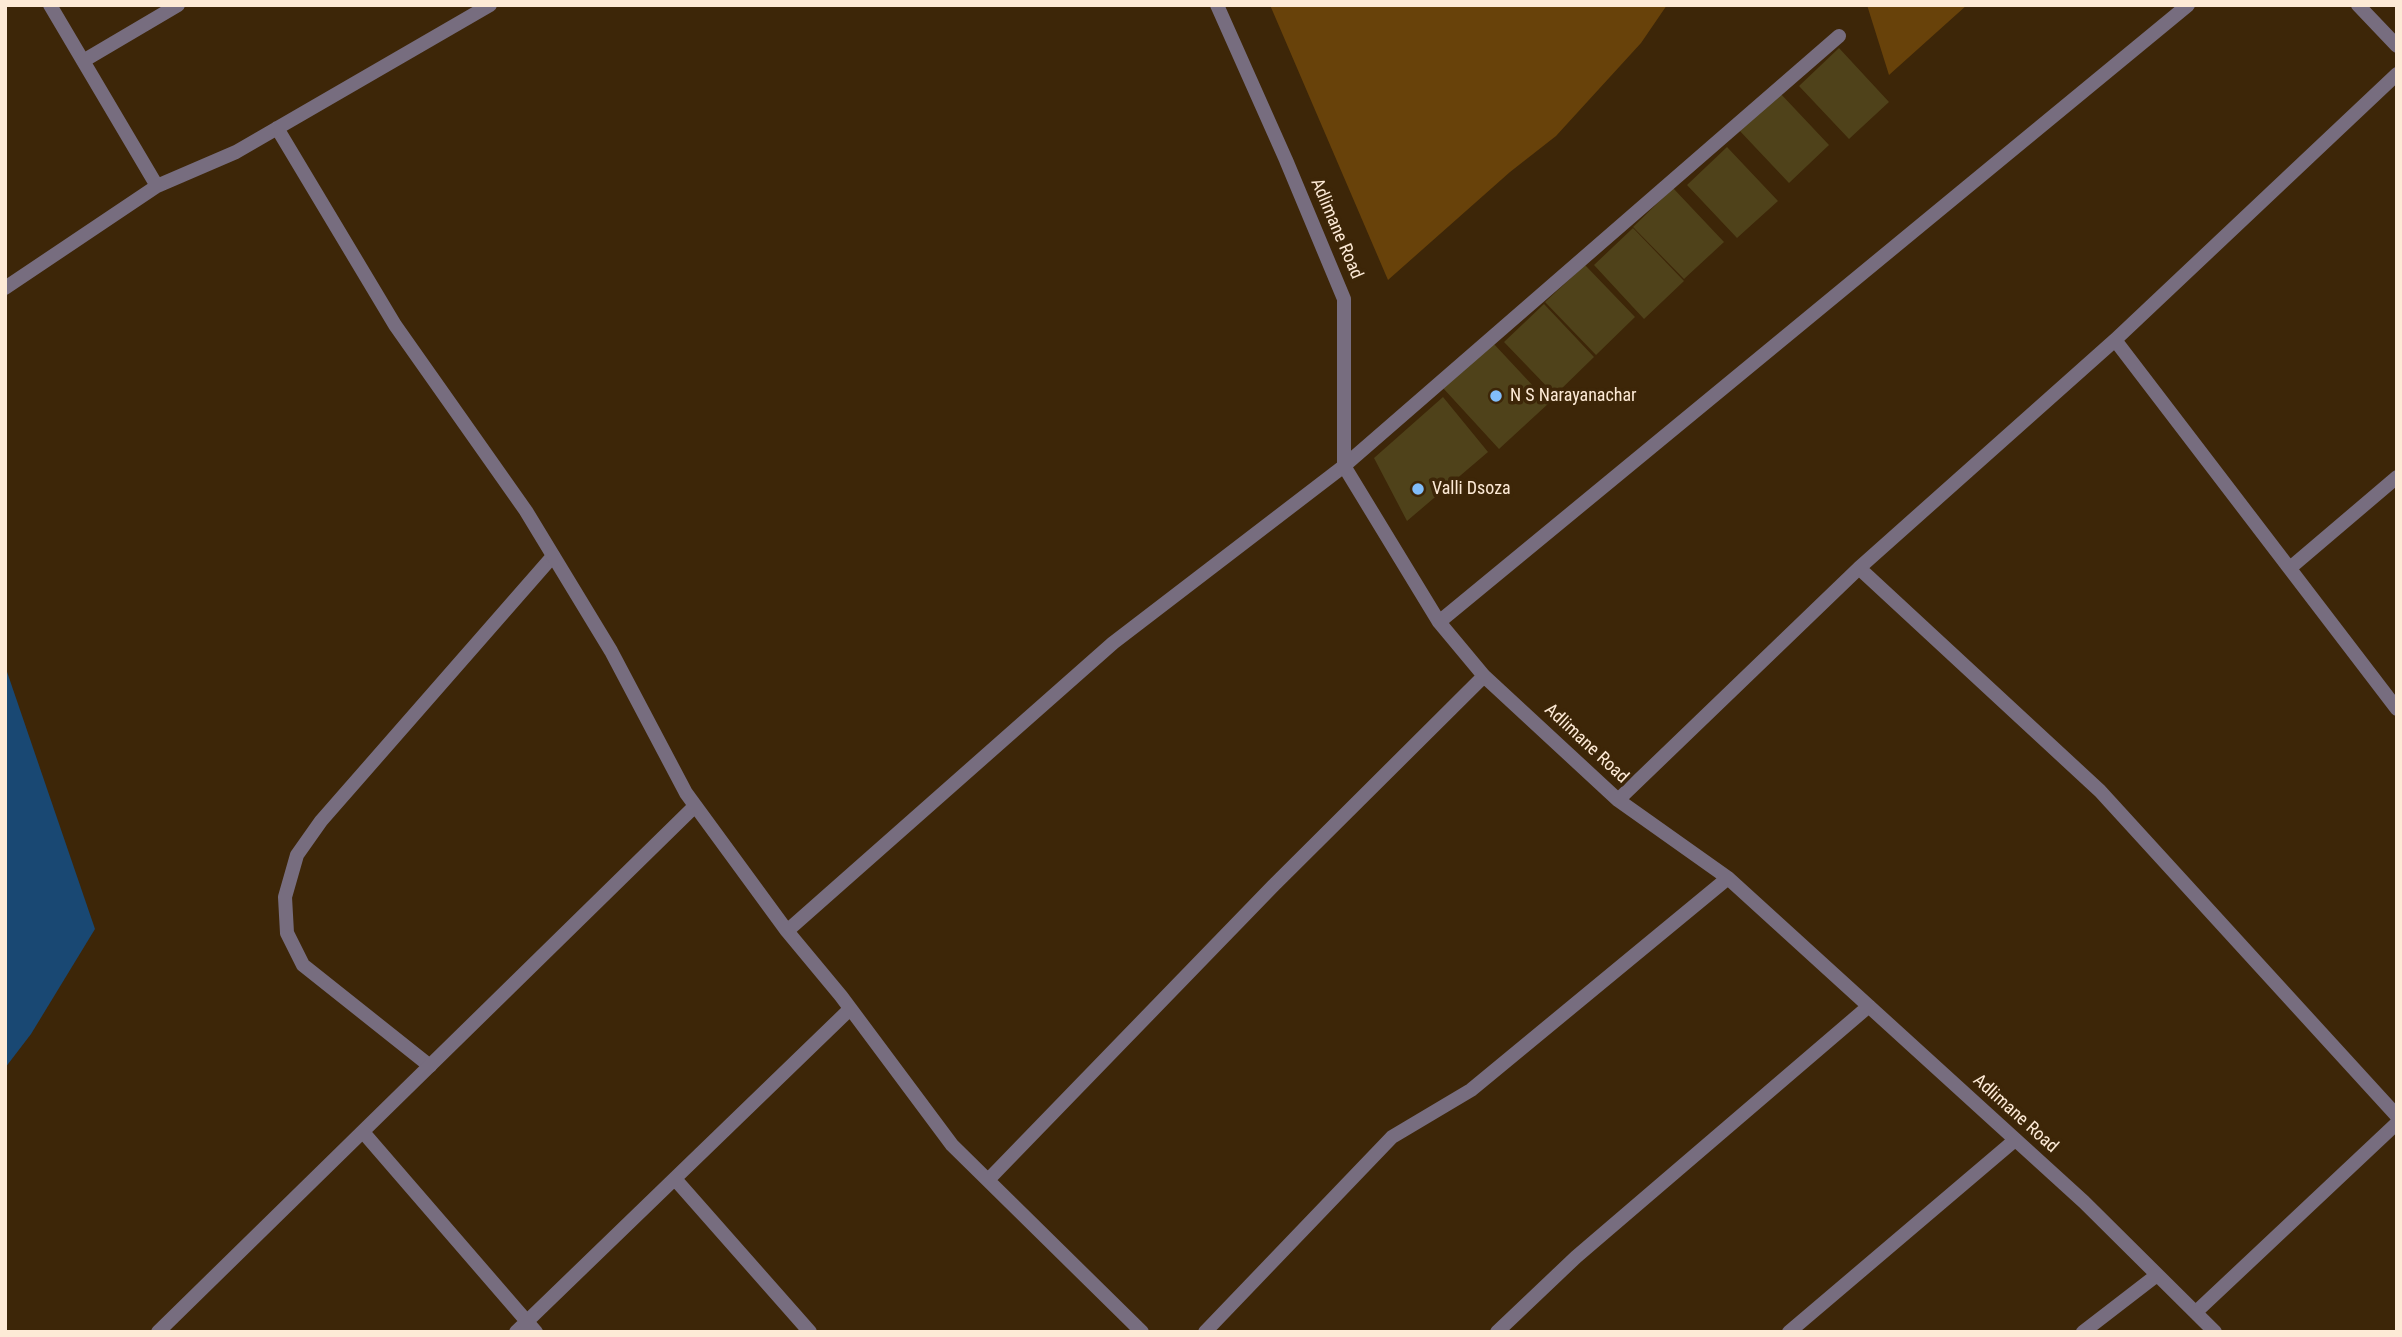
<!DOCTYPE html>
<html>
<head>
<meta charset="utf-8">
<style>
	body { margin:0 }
	#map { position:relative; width:2402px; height:1337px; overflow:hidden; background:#3d2608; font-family:"Roboto Condensed",sans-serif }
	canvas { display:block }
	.frame { position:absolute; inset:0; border:7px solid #fdead6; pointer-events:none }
</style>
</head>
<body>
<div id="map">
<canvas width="2402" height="1337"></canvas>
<div class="frame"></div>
</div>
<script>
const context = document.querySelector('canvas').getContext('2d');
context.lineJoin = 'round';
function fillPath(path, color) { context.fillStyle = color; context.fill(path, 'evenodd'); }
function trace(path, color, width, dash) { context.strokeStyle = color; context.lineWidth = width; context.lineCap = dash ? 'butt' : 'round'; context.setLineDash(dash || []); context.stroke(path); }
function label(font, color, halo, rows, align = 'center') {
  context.font = font + ' "Roboto Condensed",sans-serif'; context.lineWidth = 7; context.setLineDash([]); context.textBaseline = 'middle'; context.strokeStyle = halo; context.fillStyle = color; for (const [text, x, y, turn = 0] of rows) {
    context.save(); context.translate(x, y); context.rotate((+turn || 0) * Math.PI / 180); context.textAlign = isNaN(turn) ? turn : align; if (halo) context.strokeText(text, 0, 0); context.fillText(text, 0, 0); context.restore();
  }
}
const green = new Path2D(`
	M1270,5H1667L1641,43L1556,136L1510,172L1388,280Z
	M1867,5H1967L1889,75Z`);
const water = new Path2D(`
	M5,666L95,929L31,1034L5,1068Z`);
const building = new Path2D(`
	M1839,48L1889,102L1849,139L1799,86Z
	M1779,92L1829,145L1789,183L1738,129Z
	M1727,147L1778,201L1737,238L1687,185Z
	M1673,188L1724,242L1684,279L1633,227Z
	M1633,228L1684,281L1644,319L1594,265Z
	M1585,265L1635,317L1596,355L1545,302Z
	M1544,304L1594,357L1555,395L1504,342Z
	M1493,343L1549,403L1499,449L1443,388Z
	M1443,397L1488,452L1407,521L1374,458Z`);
const service = new Path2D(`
	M430,1066L303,965L287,933L285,897L297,855L321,821L553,556`);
const minor = new Path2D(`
	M50,5L157,186L236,152L490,5
	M1217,5L1286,160L1344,299V466L1439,622L1484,676L1618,800L1728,878L2084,1202L2215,1332
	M2358,5L2397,46
	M83,61L178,5
	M277,128L395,325L526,511L611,651L686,793L787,931
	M5,288L157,186
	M2115,340L2397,74
	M1859,568L2100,791L2397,1116
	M2290,568L2397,477
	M1439,622L2188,5
	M1618,800L1859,568L2115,340L2397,709
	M363,1132L536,1332
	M675,1179L810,1332
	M988,1180L1273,886L1484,676
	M2196,1312L2397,1123
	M158,1332L695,806
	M516,1332L850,1009
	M1142,1332L952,1145L841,996L787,931L1113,643L1344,466L1839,36
	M1205,1332L1392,1137L1471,1090L1728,878
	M1497,1332L1576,1257L1869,1006
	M1789,1332L2015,1140
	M2083,1332L2157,1275`);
const markers = [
	[1496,396,7,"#81bdfa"],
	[1418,489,7,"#81bdfa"]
];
const streetNames = [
	["Adlimane Road",1336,229,67],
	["Adlimane Road",1586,744,43],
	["Adlimane Road",2015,1114,42]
];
const poiNames = [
	["N S Narayanachar",1510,396],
	["Valli Dsoza",1432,489]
];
fillPath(green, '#68420a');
fillPath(water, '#194873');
fillPath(building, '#4f421a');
trace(service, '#776d7f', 14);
trace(minor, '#776d7f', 14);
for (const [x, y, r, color] of markers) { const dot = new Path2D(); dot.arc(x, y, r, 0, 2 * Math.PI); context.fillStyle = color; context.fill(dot); trace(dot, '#3d2608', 2.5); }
label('18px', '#fdead6', '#3d2608', streetNames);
label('18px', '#fdead6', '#3d2608', poiNames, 'left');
</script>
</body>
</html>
